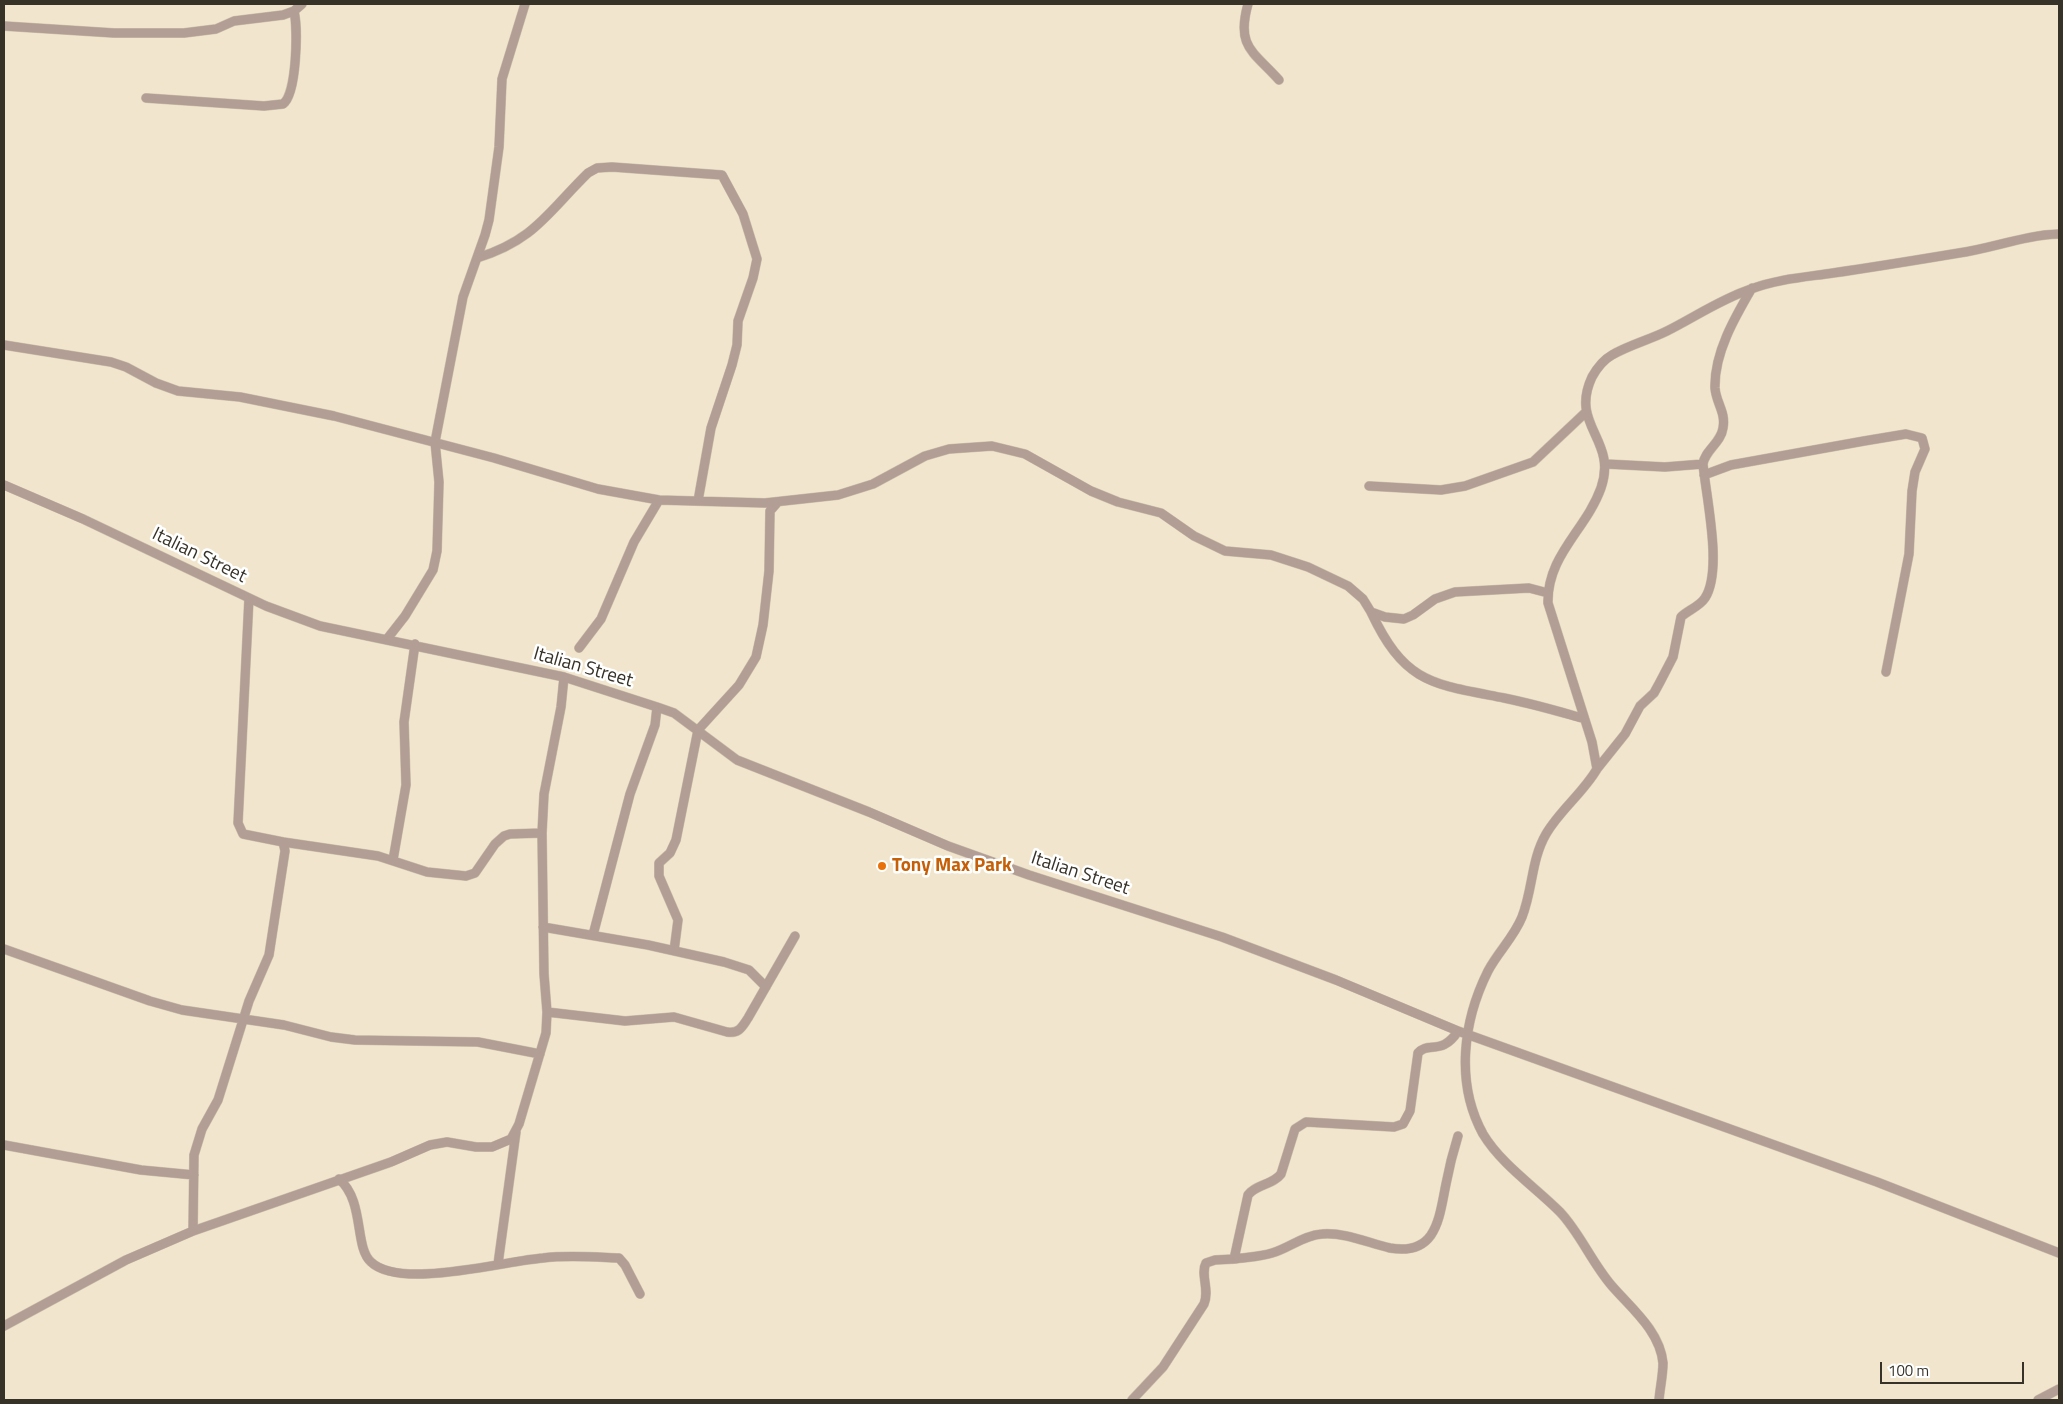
<!DOCTYPE html>
<html>
<head>
<meta charset="utf-8">
<style>
	body { margin:0 }
	#map { position:relative; width:2063px; height:1404px; overflow:hidden; background:#f1e6cd; font-family:"Titillium Web",sans-serif }
	canvas { display:block }
	.frame { position:absolute; inset:0; border:5px solid #363228; pointer-events:none }
	.scale { position:absolute; left:1880px; top:1362px; width:144px; height:22px; box-sizing:border-box; border:2px solid #363228; border-top:0; padding-left:6px; font-size:15px; line-height:18px; white-space:nowrap; color:#363228; -webkit-text-stroke:4px #fff; paint-order:stroke }
</style>
</head>
<body>
<div id="map">
<canvas width="2063" height="1404"></canvas>
<div class="frame"></div>
<div class="scale">100 m</div>
</div>
<script>
const context = document.querySelector('canvas').getContext('2d');
context.lineJoin = 'round';
function trace(path, color, width, dash) { context.strokeStyle = color; context.lineWidth = width; context.lineCap = dash ? 'butt' : 'round'; context.setLineDash(dash || []); context.stroke(path); }
function label(font, color, halo, rows, align = 'center') {
  context.font = font + ' "Titillium Web",sans-serif'; context.lineWidth = 5; context.setLineDash([]); context.textBaseline = 'middle'; context.strokeStyle = halo; context.fillStyle = color; for (const [text, x, y, turn = 0] of rows) {
    context.save(); context.translate(x, y); context.rotate((+turn || 0) * Math.PI / 180); context.textAlign = isNaN(turn) ? turn : align; if (halo) context.strokeText(text, 0, 0); context.fillText(text, 0, 0); context.restore();
  }
}
const minor = new Path2D(`
	M1248,4C1236,47 1253,51 1279,80
	M4,26L114,33H184L216,29L234,21L283,15L294,11L302,4
	M146,98L264,106L283,104C297,94 298,28 294,11
	M477,258C535,240 548,212 588,173L597,168L612,167L722,175L743,214L757,259L753,278L738,321L737,345L732,365L711,428L698,501
	M4,345L111,362L126,367L156,383L178,391L240,397L334,416L494,458L598,489L659,500L765,503L838,495L873,484L925,456L949,449L992,446L1025,454L1091,491L1118,502L1161,513L1194,536L1225,551L1271,555L1308,567L1348,586L1363,599L1371,612L1385,617L1404,619L1413,615L1435,599L1455,592L1529,588L1548,593
	M1606,464L1665,467L1703,464
	M1704,475L1731,465L1864,441L1906,434L1922,438L1925,449L1915,472L1912,491L1909,554L1886,672
	M4,485L83,519L266,606L320,626L564,677L657,707L674,713L737,760L869,812L948,846L1029,875L1222,937L1336,980L1458,1031L1877,1182L2059,1253
	M1369,486L1441,490L1465,486L1533,462L1585,413
	M1371,612C1405,684 1432,684 1504,698C1530,703 1557,711 1582,718
	M387,639L405,616L433,570L437,551L439,482L435,442L463,297L485,235L489,220L499,147L502,79L525,4
	M579,648L601,619L634,542L659,500
	M1597,769L1625,734L1640,706L1654,693L1660,682L1673,657L1681,617C1688,610 1699,607 1705,598C1723,570 1706,497 1703,464C1705,450 1721,443 1723,428C1726,412 1716,403 1715,388C1714,353 1735,317 1752,288
	M283,842L378,856L427,872L466,876L475,873L495,844L504,836L510,834L542,833
	M393,860L406,785L404,722L415,644
	M543,927L648,945L724,962L749,970L766,987
	M593,935L630,794L655,725L657,707
	M4,949L150,1001L182,1010L284,1025L331,1037L355,1040L478,1042L540,1054
	M674,951L678,920L659,876V863L670,853L676,840L698,730L739,685L756,657L763,625L769,571L770,511L777,503
	M547,1012L625,1021L674,1017L727,1032C739,1034 742,1027 748,1018L795,936
	M4,1145L141,1170L194,1175
	M339,1179C365,1201 354,1247 371,1262C400,1290 504,1261 543,1258C568,1255 594,1257 619,1258L625,1265L640,1294
	M193,1231L194,1155L202,1129L218,1100L249,1001L269,955L285,851L283,842L243,834L238,823L249,598
	M1234,1259C1247,1257 1260,1257 1272,1253C1289,1248 1304,1235 1322,1234C1345,1232 1368,1243 1390,1248C1437,1256 1439,1218 1446,1184C1449,1168 1453,1152 1458,1136
	M498,1264L516,1132
	M4,1326L126,1260L193,1231L391,1162L430,1145L447,1142L476,1147H492L511,1139L519,1124L546,1033L547,1012L544,974L542,833L544,794L561,707L564,677
	M1132,1400L1163,1367L1204,1304C1210,1290 1200,1274 1206,1263L1215,1260L1234,1259L1248,1195C1256,1184 1273,1185 1281,1174L1295,1129L1306,1122L1394,1127L1403,1124L1410,1111L1418,1053C1428,1041 1442,1056 1458,1031
	M1659,1400C1660,1388 1663,1375 1663,1363C1660,1331 1631,1308 1612,1286C1592,1263 1580,1233 1560,1212C1535,1187 1501,1164 1483,1134C1455,1083 1463,1021 1488,971C1498,952 1514,937 1522,917C1533,889 1531,860 1546,834C1560,810 1583,793 1597,769L1592,742L1548,603C1547,555 1586,530 1601,488C1618,439 1569,426 1592,377C1597,368 1603,360 1612,355C1629,345 1649,340 1667,331C1695,317 1721,299 1751,289C1777,279 1806,277 1833,273C1875,267 1917,260 1959,253C1993,248 2025,235 2059,234
	M2038,1400L2059,1389`);
const markers = [
	[882,866,5,"#e8710a"]
];
const streetNames = [
	["Italian Street",199,556,26],
	["Italian Street",583,668,16],
	["Italian Street",1080,874,18]
];
const foodNames = [
	["Tony Max Park",892,866]
];
trace(minor, '#ccc2ac', 10);
trace(minor, '#b39e96', 9);
for (const [x, y, r, color] of markers) { const dot = new Path2D(); dot.arc(x, y, r, 0, 2 * Math.PI); context.fillStyle = color; context.fill(dot); trace(dot, '#fff', 2); }
label('19px', '#363228', '#fff', streetNames);
label('bold 19px', '#c56008', '#fff', foodNames, 'left');
</script>
</body>
</html>
